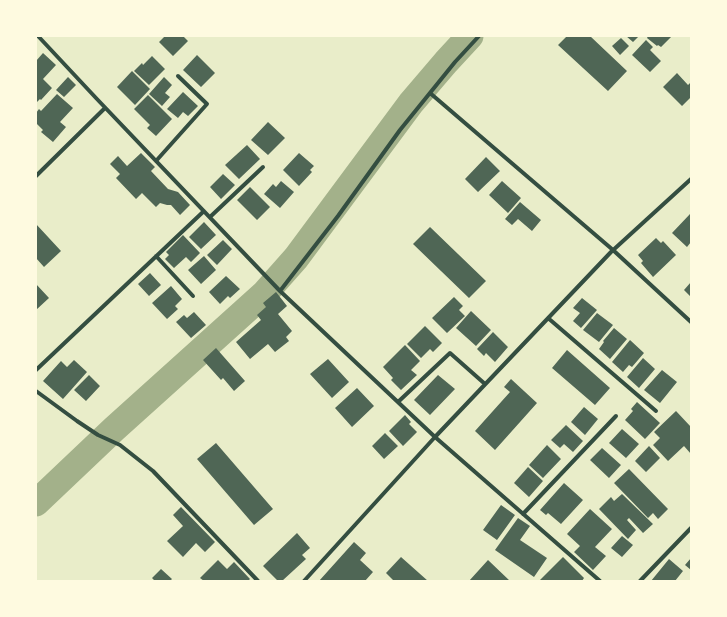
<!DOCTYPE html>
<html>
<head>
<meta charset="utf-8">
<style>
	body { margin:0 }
	#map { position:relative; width:727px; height:617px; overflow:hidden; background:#e9edc9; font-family:Poppins,sans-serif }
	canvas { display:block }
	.frame { position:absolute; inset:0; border:37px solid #fefae0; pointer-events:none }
</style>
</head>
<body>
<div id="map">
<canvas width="727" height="617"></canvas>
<div class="frame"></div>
</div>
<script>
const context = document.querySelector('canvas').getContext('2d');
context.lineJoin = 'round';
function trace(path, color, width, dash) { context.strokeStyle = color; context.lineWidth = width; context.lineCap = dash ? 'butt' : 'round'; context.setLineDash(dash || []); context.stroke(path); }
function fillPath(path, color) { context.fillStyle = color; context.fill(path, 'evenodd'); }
const river = new Path2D(`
	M36,503L114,429L265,293L296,258L411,103L446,62L470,36`);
const building = new Path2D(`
	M165,36H183L188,41L173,56L159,42Z
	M567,36H590L627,71L608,91L558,45Z
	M626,36H639L633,42Z
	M648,36H672L661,47L658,45L657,46L647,38Z
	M621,38L629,46L620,55L612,46Z
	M646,40L653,47L650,50L661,61L650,72L632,55Z
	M43,53L56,65L43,79L52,88L41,100L40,99L36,103V61Z
	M197,55L215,73L201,87L183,70Z
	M152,56L165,69L149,85L134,71L142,63L143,65Z
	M132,71L150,89L135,105L117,87Z
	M677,73L688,85L691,82V97L682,106L663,87Z
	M68,77L76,85L64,97L56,90Z
	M164,77L172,85L165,93L170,97L162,106L149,94Z
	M183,92L198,106L188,116L183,112L178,118L167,109Z
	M57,94L73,108L60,122L66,127L53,142L41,132L43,130L36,123V113L39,109L41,111Z
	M148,95L172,119L156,136L147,128L150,125L134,109Z
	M268,122L285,138L268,155L251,140Z
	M247,145L260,159L239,179L225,165Z
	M141,153L155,167L151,171L168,189L178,192L190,205L180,215L171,205H167L160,203L156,207L142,193L136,199L116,178L120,174L110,164L118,156L127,166Z
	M299,153L314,166L310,170L312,172L299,186L283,170Z
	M486,157L500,171L478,192L465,179Z
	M223,174L235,185L221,199L210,187Z
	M281,181L294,192L280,208L264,194L273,184L276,187Z
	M502,181L521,198L508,213L489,195Z
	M250,187L270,207L257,220L237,200Z
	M520,202L541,220L532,231L518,219L512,225L505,219Z
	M690,214L691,215V242L687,247L672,233Z
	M204,222L216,235L201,249L189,237Z
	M36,224L61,251L44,267L36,258Z
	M430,227L486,281L469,298L413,244Z
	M183,235L200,253L191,262L186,257L174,268L165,259L169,255L166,252Z
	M656,238L661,243L663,241L676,255L653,277L641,263L643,261L638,255Z
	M223,240L232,249L217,265L207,255Z
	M204,256L216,270L201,284L188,270Z
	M150,273L161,285L149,296L138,284Z
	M226,276L240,289L230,298L228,296L220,304L209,292Z
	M691,282V297L684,290Z
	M36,284L49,298L36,310Z
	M171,286L182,299L175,306L178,309L167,319L152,303Z
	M276,292L287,306L278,314L292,331L286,337L289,341L275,352L268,344L250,359L236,342L261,320L257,315L266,307L263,303Z
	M454,297L463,306L459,310L465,316L447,333L432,318Z
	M582,298L597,310L581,328L573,321L580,313L573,308Z
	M471,311L491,330L476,346L456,328Z
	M194,312L206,325L191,338L176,322L184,315L187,318Z
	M597,313L613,325L599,342L583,330Z
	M425,326L442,343L433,352L430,349L421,358L407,344Z
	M614,328L627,339L610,359L599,349L604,342L603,341Z
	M493,332L508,347L495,362L486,353L484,356L477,349Z
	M630,340L644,353L632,367L629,365L623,372L612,362Z
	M405,345L420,361L411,370L417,375L401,390L391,380L393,378L383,367Z
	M216,348L245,381L234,391L223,378L221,380L203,360Z
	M567,350L610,388L595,405L552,368Z
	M643,358L655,369L639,388L627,377Z
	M328,359L349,382L332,398L310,374Z
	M74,360L87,372L63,399L43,381L61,361L67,367Z
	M662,370L677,382L660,403L644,390Z
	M89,375L100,386L86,401L74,390Z
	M438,375L455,389L430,415L414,400Z
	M511,379L537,403L495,450L475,431L510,392L504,387Z
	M357,388L374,406L352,427L335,408Z
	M637,402L660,423L645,439L625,420L633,411L631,409Z
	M584,407L598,419L585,435L571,422Z
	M676,411L691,427V454L684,446L668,461L653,445L660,438L654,432Z
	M405,415L411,422L409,424L417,432L403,446L389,431Z
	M566,425L583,441L573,452L564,444L560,448L551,440Z
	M622,429L639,444L626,458L609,443Z
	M385,433L398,446L384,459L372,446Z
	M216,443L273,509L254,525L197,459Z
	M547,445L561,459L543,478L529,465Z
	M649,446L660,458L646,472L635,461Z
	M602,448L621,465L609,478L590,460Z
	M528,467L543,481L529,497L514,483Z
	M629,469L668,509L658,519L653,513L648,518L614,483Z
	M564,483L583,500L561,524L548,513L546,515L540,510Z
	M622,494L653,524L643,533L629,518L627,520L636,530L628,539L599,509L611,497L614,501Z
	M501,505L515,515L497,540L483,530Z
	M181,507L215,542L205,552L196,543L183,557L167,541L183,526L173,515Z
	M590,509L612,529L595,547L606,556L593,570L574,552L580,546L567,534Z
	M518,518L530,526L520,540L547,558L534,577L495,550Z
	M297,533L310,548L302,555L306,559L282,581H278L263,566Z
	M622,536L633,545L622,557L611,548Z
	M354,542L366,553L360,560L373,572L365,581H319Z
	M401,557L428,581H394L386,573Z
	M563,557L584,578L582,581H539Z
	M691,558V570L685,565Z
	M669,559L683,571L675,581H651Z
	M218,560L227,569L234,562L250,579L248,581H204L200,578Z
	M488,560L510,581H469Z
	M161,569L172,579L170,581H155L152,578Z`);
const minor = new Path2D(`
	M38,36L96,98L280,291L435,437L600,581
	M430,93L613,250L691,322
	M156,161L207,104L178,76
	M36,176L105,108
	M210,217L263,167
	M156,256L193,296
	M280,291L338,216L400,130L455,62L479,36
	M548,318L656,411
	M36,370L204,211
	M36,391L77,421L98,435L120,445L153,471L258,581
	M398,402L450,353L485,384
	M523,514L616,416
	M304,581L435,437L611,252L691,179
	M640,581L691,528`);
trace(river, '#a3b18a', 27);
fillPath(building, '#4f6655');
trace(minor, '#344e41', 4);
</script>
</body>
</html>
